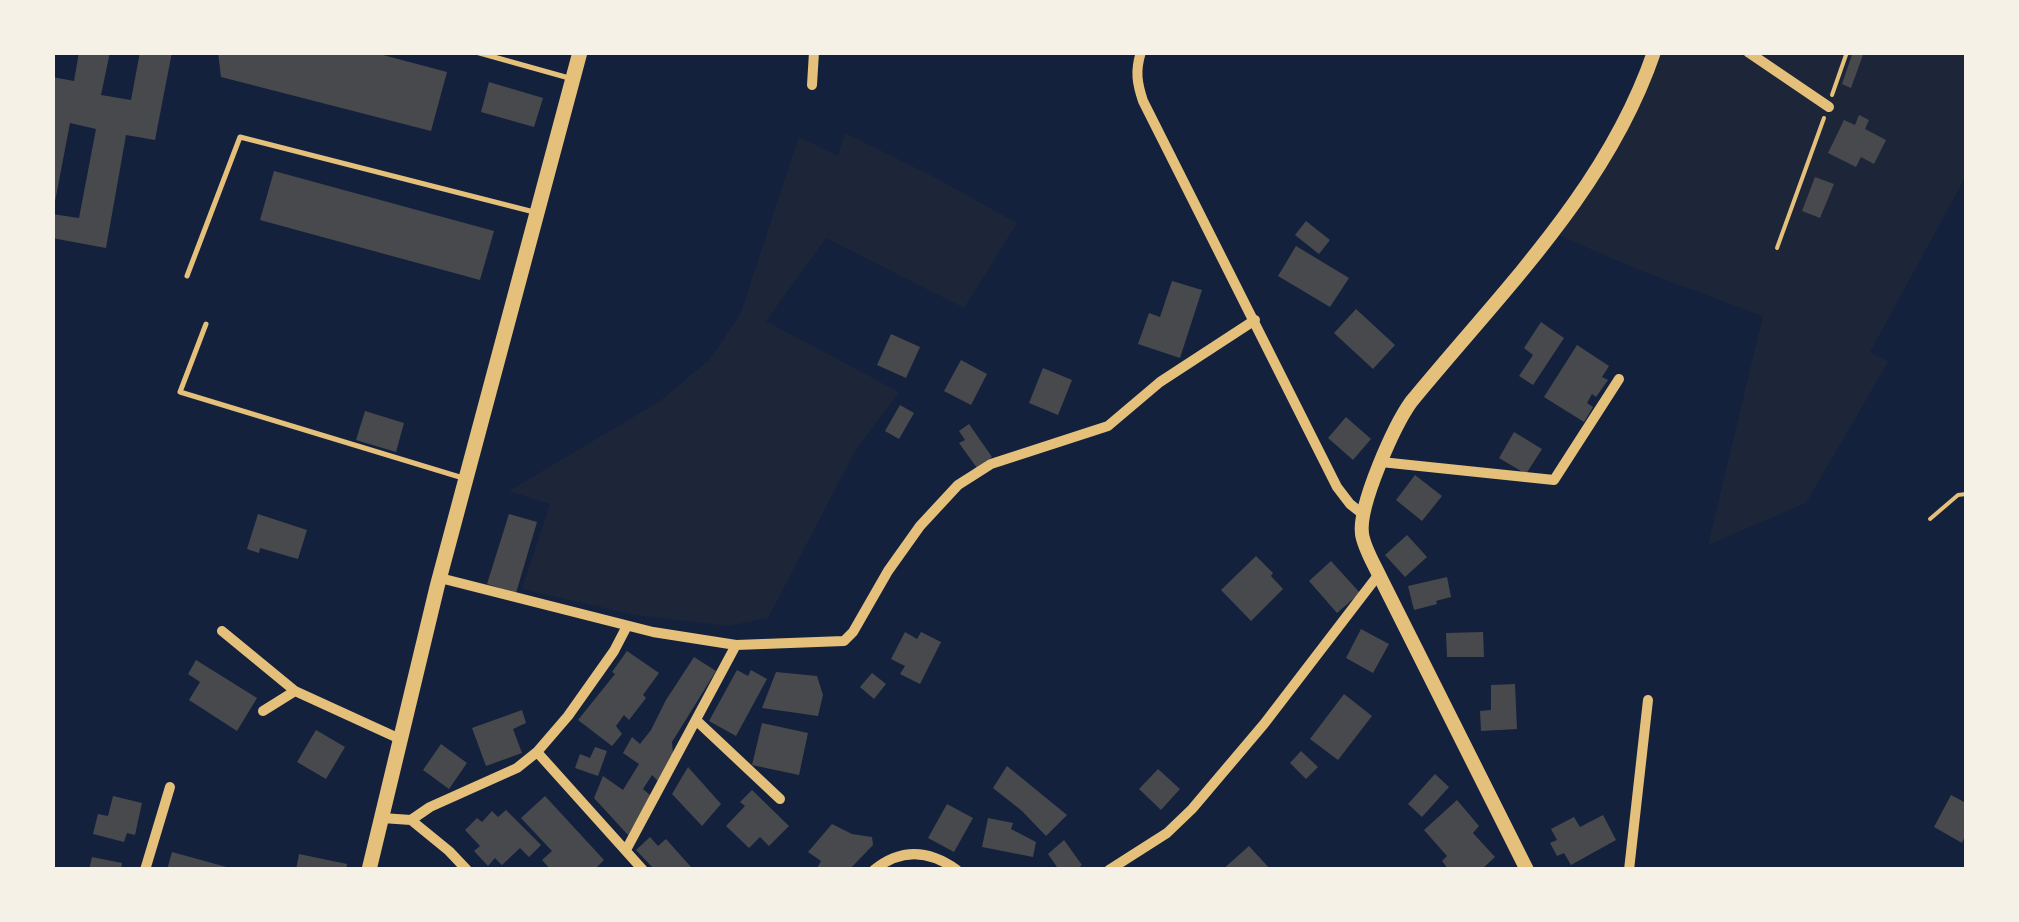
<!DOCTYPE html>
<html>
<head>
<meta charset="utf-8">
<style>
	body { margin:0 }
	#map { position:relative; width:2019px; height:922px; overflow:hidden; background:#14213d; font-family:"Source Sans 3",sans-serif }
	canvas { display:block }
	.frame { position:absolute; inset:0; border:55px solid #f6f1e7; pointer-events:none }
</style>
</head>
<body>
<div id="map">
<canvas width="2019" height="922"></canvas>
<div class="frame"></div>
</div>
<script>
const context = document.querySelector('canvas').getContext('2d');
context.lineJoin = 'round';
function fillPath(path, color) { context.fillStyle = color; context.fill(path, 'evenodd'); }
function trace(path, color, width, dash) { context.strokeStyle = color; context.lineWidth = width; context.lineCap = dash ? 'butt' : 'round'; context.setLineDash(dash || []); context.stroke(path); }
const green = new Path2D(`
	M1659,53H1966V176L1870,352L1888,362L1806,503L1708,545L1763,316L1639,270L1560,236C1598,179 1639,118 1659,53Z
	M845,133L934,177L1017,223L964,308L826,238L766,321L899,392L855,451L768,618L728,626L635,615L522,589L550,504L509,491L660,401L709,360L740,315L799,137L838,156Z`);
const building = new Path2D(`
	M79,52H110L101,95L131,100L140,52H172L155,140L126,135L106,248L52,238V214L79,218L96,129L70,123L54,207H52V77L74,81Z
	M218,52H384L383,55L447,72L431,131L221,77Z
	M1853,52H1864L1851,88L1842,84Z
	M489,82L543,98L534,127L481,112Z
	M1859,115L1869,120L1865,129L1886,140L1874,164L1861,157L1856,167L1828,153L1844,120L1855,125Z
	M274,171L494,231L480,280L260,220Z
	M1815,177L1834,184L1820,218L1802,211Z
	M1306,221L1330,240L1319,254L1295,235Z
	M1296,246L1349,278L1330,307L1278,276Z
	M1172,281L1202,290L1180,358L1138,344L1149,313L1160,317Z
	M1356,309L1395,345L1373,369L1334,333Z
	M1541,322L1564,338L1533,385L1519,376L1533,355L1524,348Z
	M891,334L920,347L906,378L877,365Z
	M1577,345L1609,366L1602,377L1608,380L1596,397L1592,394L1587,403L1593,407L1584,422L1544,397Z
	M961,360L987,374L971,405L944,391Z
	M1043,368L1072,380L1058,415L1029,403Z
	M900,405L914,413L899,439L885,431Z
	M365,411L404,423L396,452L356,440Z
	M1346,417L1371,439L1353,460L1328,438Z
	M969,424L992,457L977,468L959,443L965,440L959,431Z
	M1514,432L1542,449L1526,474L1499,458Z
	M1415,475L1442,496L1422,521L1396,500Z
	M258,514L307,530L298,559L260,548L259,553L247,549Z
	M509,514L537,522L516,593L487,584Z
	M1407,535L1427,557L1405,577L1385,555Z
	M1256,556L1273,573L1271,576L1283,589L1251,621L1221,590Z
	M1331,561L1360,593L1337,613L1309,581Z
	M1447,577L1451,597L1436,601L1437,604L1414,610L1408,586Z
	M1361,629L1389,644L1373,673L1346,658Z
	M905,632L917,639L921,632L941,642L920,684L900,674L905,666L891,659Z
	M1483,632L1484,657H1447L1446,633Z
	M627,651L659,673L643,695L646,698L629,720L624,715L616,726L622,734L612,746L578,720L615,674L612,672Z
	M694,657L716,671L672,742L673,754L658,781L652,775L643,789L651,796L628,835L594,798L603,776L623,790L639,764L623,753L632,737L640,744L651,730L666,700Z
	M196,660L257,698L237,731L189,700L200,682L188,674Z
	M737,670L748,676L751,670L767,679L736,736L709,721Z
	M776,672L817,676L823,695L818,716L762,708Z
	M872,673L886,684L874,699L860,687Z
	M1515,684L1517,729L1481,731L1480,711L1491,710V685Z
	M1344,694L1372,716L1338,760L1310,739Z
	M522,710L526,723L513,729L522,753L486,766L472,728Z
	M762,723L808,733L799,775L752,765Z
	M316,730L345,747L326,779L297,762Z
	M441,744L467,763L449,789L423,770Z
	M595,747L607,751L598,776L575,768L580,754L590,758Z
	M1301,751L1318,767L1306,779L1290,763Z
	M1007,766L1067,815L1046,836L1022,811L993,788Z
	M688,767L721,804L702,826L672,794Z
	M1158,769L1180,789L1161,810L1139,789Z
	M1435,774L1449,787L1422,817L1408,804Z
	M752,790L789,826L769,846L760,837L749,848L726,826L745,806L740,802Z
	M1951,795L1966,803V840L1964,838L1962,843L1934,827Z
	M113,796L142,803L135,835L127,833L124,842L93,834L98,814L108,816Z
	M545,796L604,860L594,870H551L542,860L552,851L521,818Z
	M1457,800L1479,826L1473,833L1495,857L1481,870H1449L1442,861L1447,856L1424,830Z
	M947,804L973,818L954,852L928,838Z
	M506,810L541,845L529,857L520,848L502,865L495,858L488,866L474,851L480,846L465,830L477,818L482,822L492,811L498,817Z
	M1603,815L1616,840L1571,865L1564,853L1557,856L1550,843L1557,840L1551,829L1574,817L1580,827Z
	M988,818L1013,823L1011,829L1036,842L1033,857L982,847Z
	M832,824L852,834L872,837L873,845L849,870H816L821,861L808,852Z
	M650,837L658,846L666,839L691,867L688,870H655L636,850Z
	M1064,840L1082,865L1075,870H1059L1048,854Z
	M1249,846L1271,870H1222Z
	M172,852L230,868V870H167Z
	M299,854L347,864L346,870H296Z
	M92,857L122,863L121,870H89Z`);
const path = new Path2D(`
	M1832,95L1847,52
	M1777,248L1824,118
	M1930,519L1958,495L1966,494`);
const service = new Path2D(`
	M476,52L569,78
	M187,276L240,137L534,212
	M206,324L180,392L463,478`);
const minor = new Path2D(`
	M1141,52C1135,71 1137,83 1143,101L1337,487L1350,504L1364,515
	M1748,52L1829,107
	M812,85L814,52
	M1381,462L1554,480L1619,379
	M440,578L653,632L736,645L844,641L853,632L888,571L920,526L958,485L991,464L1108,426L1160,382L1255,320
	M222,631L295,691L400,739
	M263,711L295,691
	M697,721L780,799
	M537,752L643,870
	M382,818L411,820L449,851L467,870
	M411,820L430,807L517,768L537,752L568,716L614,651L627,626
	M626,850L736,645
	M145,870L170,787
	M874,870C901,848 929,850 957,870
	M1109,870L1167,833L1192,809L1264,724L1379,574
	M1629,870L1648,700`);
const tertiary = new Path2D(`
	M1527,870L1380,577C1374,564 1364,548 1362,534C1358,506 1394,426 1411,402C1501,292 1607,190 1654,52`);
const secondary = new Path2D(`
	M369,870L437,587L580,52`);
fillPath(green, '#1d2539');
fillPath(building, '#48494c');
trace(path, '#e5c07b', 4);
trace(service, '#e5c07b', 5);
trace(minor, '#e5c07b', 10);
trace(tertiary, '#e5c07b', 14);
trace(secondary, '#e5c07b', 15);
</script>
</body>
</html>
